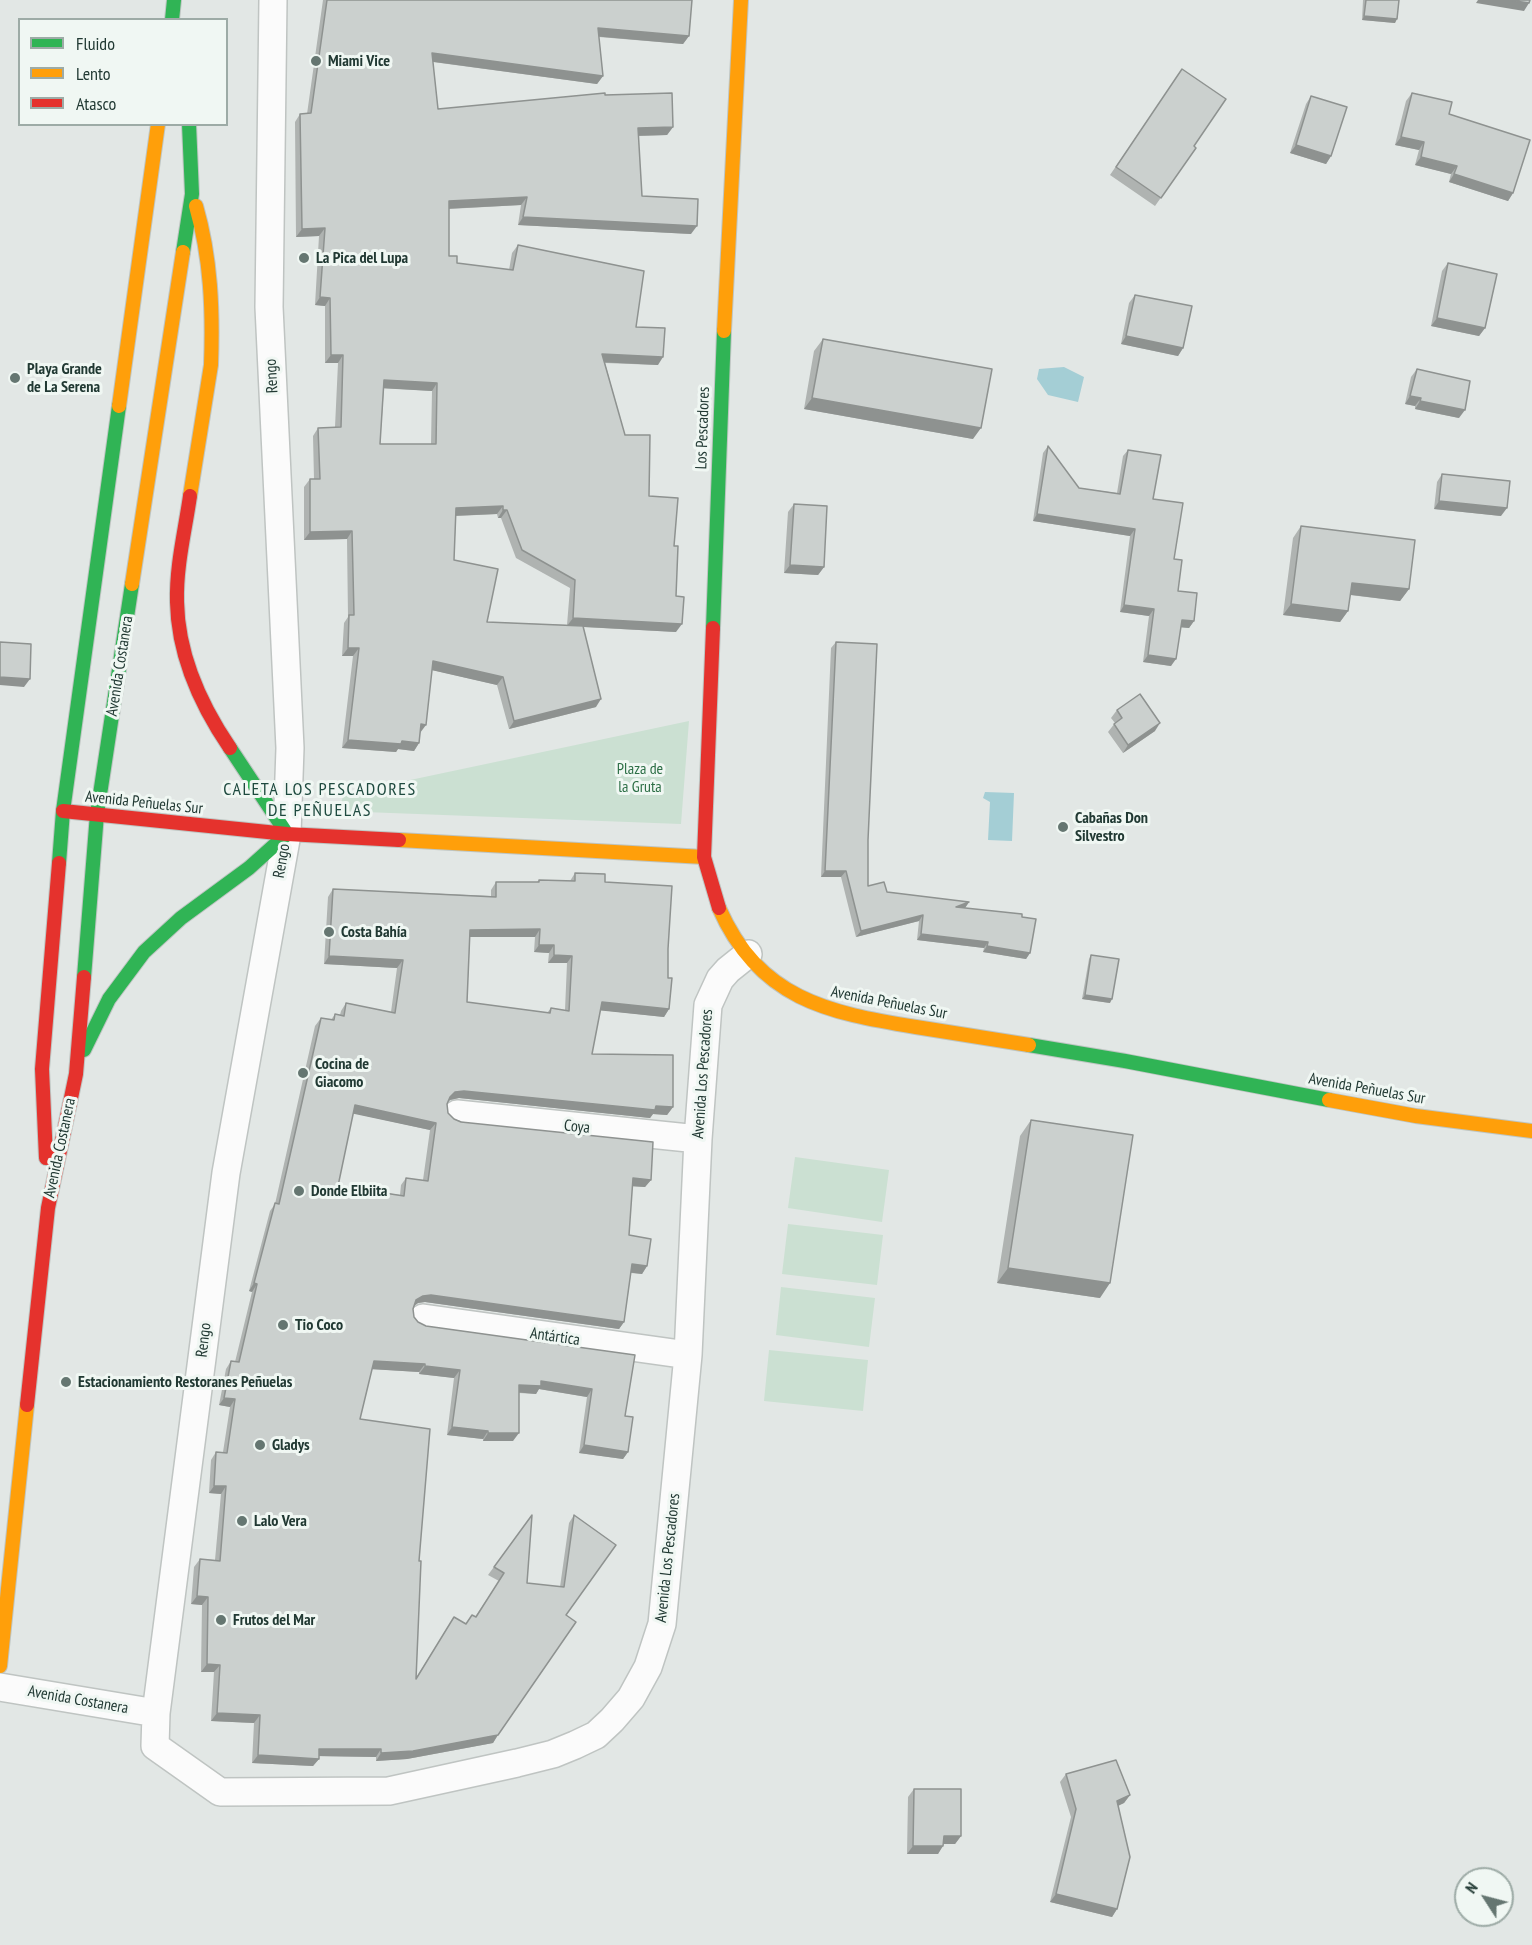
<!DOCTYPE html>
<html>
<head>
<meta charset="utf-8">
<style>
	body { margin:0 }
	#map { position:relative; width:1532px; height:1945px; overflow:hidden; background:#e2e7e5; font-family:"PT Sans Narrow",sans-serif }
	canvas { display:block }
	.legend { position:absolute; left:18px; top:18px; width:210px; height:108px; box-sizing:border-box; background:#f0f7f3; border:2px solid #9daba6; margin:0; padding:8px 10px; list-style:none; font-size:18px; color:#213933 }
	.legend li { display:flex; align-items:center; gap:12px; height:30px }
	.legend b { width:30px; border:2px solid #9daba6 }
	.north { position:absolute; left:1454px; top:1867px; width:60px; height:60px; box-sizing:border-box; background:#f0f7f3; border:2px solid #9daba6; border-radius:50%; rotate:306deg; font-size:16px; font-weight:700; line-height:24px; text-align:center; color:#213933 }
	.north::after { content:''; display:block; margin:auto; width:21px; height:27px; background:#657671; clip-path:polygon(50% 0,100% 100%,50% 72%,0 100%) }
</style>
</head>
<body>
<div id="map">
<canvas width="1532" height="1945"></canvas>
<ul class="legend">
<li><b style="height:8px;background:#30b455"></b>Fluido</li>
<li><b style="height:8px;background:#ff9f0a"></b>Lento</li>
<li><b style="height:8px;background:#e5322d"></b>Atasco</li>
</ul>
<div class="north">N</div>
</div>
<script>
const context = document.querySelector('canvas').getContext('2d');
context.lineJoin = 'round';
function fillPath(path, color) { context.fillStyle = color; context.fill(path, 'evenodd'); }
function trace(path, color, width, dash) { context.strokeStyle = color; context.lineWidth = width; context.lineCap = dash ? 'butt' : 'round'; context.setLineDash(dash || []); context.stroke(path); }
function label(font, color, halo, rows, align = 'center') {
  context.font = font + ' "PT Sans Narrow",sans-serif'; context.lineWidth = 6; context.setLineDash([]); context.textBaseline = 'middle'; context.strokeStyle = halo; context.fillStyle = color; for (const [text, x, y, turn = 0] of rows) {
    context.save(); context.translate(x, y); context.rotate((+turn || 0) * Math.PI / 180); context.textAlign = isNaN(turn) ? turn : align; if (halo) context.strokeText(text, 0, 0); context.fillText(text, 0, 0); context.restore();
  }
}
const green = new Path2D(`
	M689,721L681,824L338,811L344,794Z
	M795,1157L889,1170L882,1222L788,1208Z
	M788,1224L883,1235L877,1285L782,1274Z
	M781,1287L875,1298L869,1347L776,1335Z
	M769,1350L868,1360L863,1411L764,1401Z`);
const water = new Path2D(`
	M1064,367L1084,377L1078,402L1048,395L1037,379L1039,369Z
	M985,792L1014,793L1012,841L988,840L990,802L983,798Z`);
const street = new Path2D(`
	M273,0L269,307L290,748L287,834L226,1173L156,1713L155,1746L220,1792L389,1791L517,1763L553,1754L575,1745L596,1735L612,1720L631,1698L648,1667L662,1624L688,1355L698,1139L708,1005L720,979L728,970L748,954
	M457,1114L698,1139
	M423,1318L688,1355
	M0,1687L156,1713`);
const fast = new Path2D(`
	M172,20L174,0
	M183,252L192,194L189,124
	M713,628L724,331
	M59,863L63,811L119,406
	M84,977L97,814L132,584
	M1029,1045L1125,1061L1329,1100
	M84,1050L109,999L144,952L181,918L249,868L287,834L230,748`);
const slow = new Path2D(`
	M724,331L741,0
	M119,406L158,124
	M190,496L211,365C213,311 211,258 196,206
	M132,584L183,252
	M399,840L704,857
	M719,908C759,999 828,1013 916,1027C953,1033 991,1039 1029,1045
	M1329,1100L1416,1116L1532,1131
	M0,1666L27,1405`);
const jam = new Path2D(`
	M190,496C185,531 176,566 177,602C178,655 200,704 230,748
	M713,628L704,857L719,908
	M63,811L287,834L399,840
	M46,1158L42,1069L59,863
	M27,1405L48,1208L76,1074L84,977`);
const wall = new Path2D(`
	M323,0H692L689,36L683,44L599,37L603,76L597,84L433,62L438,109L605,95L673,127L667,135L638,136L642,196L691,234L518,225L521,205L449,209V256L457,263L509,270L512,253L518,245L636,327L658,365L605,363L625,435L649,496L674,546L676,632L583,627L596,707L509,729L497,685L432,670L420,733L419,743L414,751L398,749L396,752L342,748L353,656H342L344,623L348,617L347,539L304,540V487L310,479H314L313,436L318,428L335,427L338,363H325V306L315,305L319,236L296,237L295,122L300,114H307ZM384,388L432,391L431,444H380ZM497,514L498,518H501L516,558L570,588L567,625L487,622L454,560L456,516Z
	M1363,0H1399L1395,23L1362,20Z
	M1182,69L1194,146L1196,148L1155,206L1110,175Z
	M1412,93L1449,114L1513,193L1508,201L1449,182L1451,174L1415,165L1419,150L1395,145L1406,101Z
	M1311,96L1331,156L1326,164L1290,153L1306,104Z
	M1448,263L1485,328L1479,336L1431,326L1442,271Z
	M1135,295L1183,348L1178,356L1121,344L1129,303Z
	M823,339L973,439L804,409L814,351Z
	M1417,369L1459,418L1415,409V406L1405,404L1411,377Z
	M1048,446L1079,488L1117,493L1123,456L1128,450L1153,499L1174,559L1178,591L1194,621L1189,628L1181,627L1171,666L1143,662L1149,616L1120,612L1130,536L1033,521L1043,453Z
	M1442,474L1501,516L1434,509L1437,482Z
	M794,504L824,567L818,575L784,573L788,512Z
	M1301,526L1409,589L1400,601L1350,595L1348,611L1340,622L1283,615L1293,538Z
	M836,642L868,840V886L887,892L969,902L965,908L1022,917L1030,953L1026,959L983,952L984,948L917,940L919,921L856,937L841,877H821L831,648Z
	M1117,710L1155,731L1123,753L1108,732L1115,723L1111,718Z
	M575,873L605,882L668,949V978L669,1009L664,1017L600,1010L592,1054L673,1107L667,1115L653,1114L650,1118L459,1098L450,1100L448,1102L447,1104L448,1113L454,1119L651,1180L645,1187L632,1186L629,1235L647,1266L642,1274L631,1273L624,1322L619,1329L425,1302L418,1303L414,1306L413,1309L414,1317L418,1322L426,1326L635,1355L625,1416L628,1452L623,1459L579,1453L587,1397L539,1389L536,1394L519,1393L513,1441H483V1439L447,1435L454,1378L419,1374V1372L372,1369L360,1419L419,1561L416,1678L454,1617L465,1624L472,1615L475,1617L499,1581L488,1575L532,1515L527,1583L560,1587L569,1523L574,1515L566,1615L493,1743L407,1759L376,1761V1757L319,1756V1759L313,1766L252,1763L254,1723L211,1721L214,1672H201L202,1605L191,1604L194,1567L200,1559L215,1560L221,1494L209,1493L211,1460L216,1452H223L230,1407L219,1405L226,1369L231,1361L235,1362L252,1292L249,1291L270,1211L275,1204L315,1026L321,1018L331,1020L335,1014L340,1015L341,1011L346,1003L391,1012L397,968L324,964L328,897L333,889L491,896V890L496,882H537L539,880L570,881ZM470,937H535L534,952L549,953L548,963H567L565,1010L551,1008L547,1013L467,1002ZM353,1113L430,1130L423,1180L406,1178L401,1185L400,1195L338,1186Z
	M1091,955L1110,1003L1082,999L1089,959Z
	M1031,1120L1100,1298L997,1283L1020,1136Z
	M1066,1774L1130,1795L1124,1803L1118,1805L1117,1909L1112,1917L1050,1902L1071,1817L1060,1782Z
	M914,1789L961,1836L955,1844H943L938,1854H907L908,1797Z`);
const shadedWall = new Path2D(`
	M1478,0H1509L1529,3L1524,11L1476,3Z
	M1364,16L1397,19L1395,23L1362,20Z
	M598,28L689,36L683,44L592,36Z
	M432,53L603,76L597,84L427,61Z
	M673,127L667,135L632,136L638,128Z
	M1401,137L1424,142L1419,150L1395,145Z
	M1296,145L1331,156L1326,164L1290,153Z
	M1421,157L1457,166L1451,174L1415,165Z
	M1454,174L1513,193L1508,201L1449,182Z
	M527,197L521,205L443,209L449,201Z
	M523,217L697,226L691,234L518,225Z
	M325,228L319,236L296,237L302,229Z
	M320,297L330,298L325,306L315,305Z
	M1437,318L1485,328L1479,336L1431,326Z
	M1126,336L1183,348L1178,356L1121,344Z
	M602,354L663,357L658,365L597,362Z
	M331,355H343L338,363H325Z
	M384,380L437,383L432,391L378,388Z
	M1410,396L1421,398L1415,406L1405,404Z
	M812,398L981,428L973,439L804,409Z
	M1420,401L1465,410L1459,418L1415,409Z
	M1439,501L1507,508L1501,516L1434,509Z
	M503,506L497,514L450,516L456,508Z
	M503,510H507L501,518H498Z
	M1037,514L1135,529L1130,536L1033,521Z
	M352,531L347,539L304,540L310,532Z
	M790,565L824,567L818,575L784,573Z
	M1352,583L1409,589L1400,601L1344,594Z
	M1291,604L1348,611L1340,622L1283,615Z
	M1124,605L1154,609L1149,616L1120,612Z
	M573,618L682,624L676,632L567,626Z
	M1182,620L1194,621L1189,628L1177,627Z
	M348,648H359L353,656H342Z
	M1148,655L1176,659L1171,666L1143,662Z
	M433,661L503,677L497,685L427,669Z
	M0,677L30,679L24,687L0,685Z
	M601,699L596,707L509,729L514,721Z
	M1160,723L1155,731L1123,753L1128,745Z
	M421,724L426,725L420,733Z
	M348,740L402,741L419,743L414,751L398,749L396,752L342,748Z
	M825,871H846L841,877H821Z
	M969,902L965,908L956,907Z
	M923,915L919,921L856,937L861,931Z
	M540,929L535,937H465L470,930Z
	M921,934L988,942L984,948L917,940Z
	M539,945H554L549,953L534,952Z
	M987,946L1030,953L1026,959L983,952Z
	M554,955L572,956L567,963H548Z
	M329,956L403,960L397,968L324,964Z
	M1085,995L1112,999L1110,1003L1082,999Z
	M602,1002L669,1009L664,1017L596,1010Z
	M464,1091L656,1106L673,1107L667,1115L653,1114L650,1118L459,1098L450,1100L445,1104L450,1097L455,1092Z
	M355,1105L436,1123L430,1130L350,1113Z
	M633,1178L651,1180L645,1187L628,1186Z
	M632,1264L647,1266L642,1274L626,1272Z
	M1008,1268L1110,1283L1100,1298L997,1283Z
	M254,1283L257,1284L252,1292L249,1291Z
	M431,1295L624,1322L619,1329L425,1302L418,1303L411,1308L416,1300L423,1296Z
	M374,1361L425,1364L419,1372L369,1369Z
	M425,1366L460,1370L454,1378L419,1374Z
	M541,1381L592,1389L587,1397L539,1389L536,1394L514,1392L519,1385Z
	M224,1398L235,1399L230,1407L219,1405Z
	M452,1427L488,1431L483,1439L447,1435Z
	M488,1433H519L513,1441H483Z
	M584,1445L628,1452L623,1459L579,1453Z
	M214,1486H226L221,1494L209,1493Z
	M197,1596L208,1597L202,1605L191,1604Z
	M207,1664L220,1665L214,1672H201Z
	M217,1713L260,1715L254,1723L211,1721Z
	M498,1735L493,1743L407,1759L376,1761L381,1753Z
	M319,1749H381L376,1757L314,1756Z
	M258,1755L319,1759L313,1766L252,1763Z
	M1130,1795L1124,1803L1112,1809L1117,1801Z
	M944,1836H961L955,1844H938Z
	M913,1846H943L938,1854H907Z
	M1056,1894L1117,1909L1112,1917L1050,1902Z`);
const building = new Path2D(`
	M327,0H692L689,36L598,28L603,76L432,53L438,109L605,93V95L672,93L673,127L638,128L642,196L698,199L697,226L523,217L527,197L449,201V256H457V263L513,270L518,245L644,271L636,327L665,328L663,357L602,354L625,435H650L649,496L678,498L674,546H678L676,596L684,597L682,624L573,618L575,580L522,550L507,510H503V506L456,508L454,560L498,569L487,622L583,626L601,699L514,721L503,677L433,661L426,725L421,724L419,743L402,741L401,744L348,740L359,648H348L349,615H354L352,531L310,532V479H320L318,428L341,427L343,355H331L330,298L320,297L325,228L302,229L300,114L311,113ZM384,380L437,383L436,444H380Z
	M1366,0H1399L1397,19L1364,16Z
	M1509,0H1530L1529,3Z
	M1182,69L1226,99L1194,146L1196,148L1161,198L1116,167Z
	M1412,93L1452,102L1449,114L1530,140L1513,193L1454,174L1457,166L1421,157L1424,142L1401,137Z
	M1311,96L1347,107L1331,156L1296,145Z
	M1448,263L1497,274L1485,328L1437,318Z
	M1135,295L1192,306L1183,348L1126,336Z
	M823,339L992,369L981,428L812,398Z
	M1417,369L1470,381L1465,410L1420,401L1421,398L1410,396Z
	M1048,446L1079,488L1120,494L1128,450L1161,455L1153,499L1183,503L1174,559L1182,560L1178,591L1197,593L1194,621L1182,620L1176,659L1148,655L1154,609L1124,605L1135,529L1037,514Z
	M1442,474L1510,481L1507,508L1439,501Z
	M794,504L827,506L824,567L790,565Z
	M1301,526L1415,540L1409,589L1352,583L1348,611L1291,604Z
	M0,642L31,644L30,679L0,677Z
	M836,642L877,644L868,840V886L884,882L887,892L969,902L956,907L1022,914V917L1036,919L1030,953L987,946L988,942L921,934L923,915L861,931L846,871H825Z
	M1140,694L1160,723L1128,745L1114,724L1122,718L1117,710Z
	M575,873L605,874V882L672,886L668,949V978H672L669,1009L602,1002L592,1054L673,1055V1107L656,1106L655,1110L464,1091L455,1092L450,1097L447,1104L448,1113L454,1119L461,1122L653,1142L651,1180L633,1178L629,1235L651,1239L647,1266L632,1264L624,1322L431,1295L423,1296L416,1300L413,1309L414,1317L418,1322L426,1326L635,1355L625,1416L633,1417L628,1452L584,1445L592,1389L541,1381V1386L519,1385V1433H488V1431L452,1427L460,1370L425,1366V1364L374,1361L360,1419L430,1429L419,1561H421L416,1679L454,1617L466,1624L472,1615L476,1617L504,1573L494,1567L532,1515L527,1583L564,1587L574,1515L616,1545L566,1615L576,1622L498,1735L413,1751L381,1753V1749H319V1759L258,1755L260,1715L217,1713L220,1665L207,1664L208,1597L197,1596L200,1559L220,1561L226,1486H214L216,1452L227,1453L235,1399L224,1398L231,1361L239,1362L257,1284L254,1283L275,1203L279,1204L321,1018L334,1020L335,1014L344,1016L346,1003L395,1013L403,960L329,956L333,889L496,897V882H539V880L575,881ZM540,929L539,945H554V955L572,956L569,1011L551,1008L550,1013L467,1002L470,930ZM355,1105L436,1123L428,1181L406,1178L404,1196L338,1186Z
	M1091,955L1119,959L1112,999L1085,995Z
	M1031,1120L1133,1135L1110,1283L1008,1268Z
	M1116,1760L1130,1795L1117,1801L1130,1857L1117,1909L1056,1894L1076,1809L1066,1774Z
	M914,1789H961V1836H944L943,1846H913Z`);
const markers = [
	[316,61,6,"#657671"],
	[304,258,6,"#657671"],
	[15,378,6,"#657671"],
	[1063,827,6,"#657671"],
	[329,932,6,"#657671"],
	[303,1073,6,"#657671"],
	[299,1191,6,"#657671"],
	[283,1325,6,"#657671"],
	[66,1382,6,"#657671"],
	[260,1445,6,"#657671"],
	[242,1521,6,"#657671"],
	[221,1620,6,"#657671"]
];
const poiNames = [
	["Miami Vice",328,61],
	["La Pica del Lupa",316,258],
	["Playa Grande",27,369],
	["de La Serena",27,387],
	["Cabañas Don",1075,818],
	["Silvestro",1075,836],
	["Costa Bahía",341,932],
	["Cocina de",315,1064],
	["Giacomo",315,1082],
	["Donde Elbiita",311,1191],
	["Tio Coco",295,1325],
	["Estacionamiento Restoranes Peñuelas",78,1382],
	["Gladys",272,1445],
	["Lalo Vera",254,1521],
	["Frutos del Mar",233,1620]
];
const streetNames = [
	["Rengo",272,376,-93],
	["Los Pescadores",703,428,-88],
	["Avenida Costanera",120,666,-81],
	["Avenida Peñuelas Sur",144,803,6],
	["Rengo",282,861,-80],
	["Avenida Peñuelas Sur",889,1003,11],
	["Avenida Los Pescadores",703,1074,-86],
	["Avenida Peñuelas Sur",1367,1089,10],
	["Coya",577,1127,6],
	["Avenida Costanera",60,1148,-78],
	["Antártica",555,1337,8],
	["Rengo",204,1340,-83],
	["Avenida Los Pescadores",668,1558,-84],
	["Avenida Costanera",78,1700,10]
];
const parkNames = [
	["Plaza de",640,769],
	["la Gruta",640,787]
];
const neighbourhoodNames = [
	["CALETA LOS PESCADORES",320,790],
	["DE PEÑUELAS",320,811]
];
fillPath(green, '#cbe0d2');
fillPath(water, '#a4ced5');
trace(street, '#bfc4c2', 30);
trace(fast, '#bec5c2', 16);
trace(slow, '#bec5c2', 16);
trace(jam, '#bec5c2', 16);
trace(street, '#fbfbfb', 27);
trace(fast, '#30b455', 14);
trace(slow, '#ff9f0a', 14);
trace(jam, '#e5322d', 14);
fillPath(wall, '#afb3b1');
fillPath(shadedWall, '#8e9290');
fillPath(building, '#cbd0ce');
trace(building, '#8e9290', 1.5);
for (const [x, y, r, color] of markers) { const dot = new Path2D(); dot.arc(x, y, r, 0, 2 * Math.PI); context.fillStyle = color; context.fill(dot); trace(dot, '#f0f7f3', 2); }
label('bold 16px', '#213933', '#f0f7f3', poiNames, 'left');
label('16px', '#213933', '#f0f7f3', streetNames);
label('16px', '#2d6f46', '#f0f7f3', parkNames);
context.letterSpacing = '1.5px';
label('18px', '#1e4a3f', '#f0f7f3', neighbourhoodNames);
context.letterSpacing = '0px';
</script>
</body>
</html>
